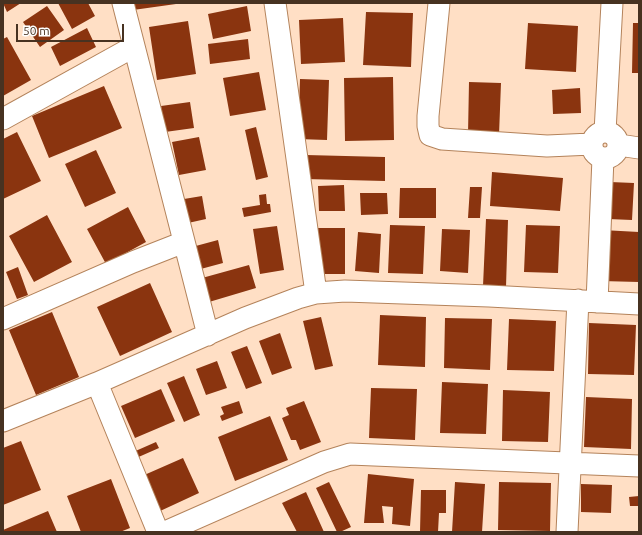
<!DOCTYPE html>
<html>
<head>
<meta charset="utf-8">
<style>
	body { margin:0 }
	#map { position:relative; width:642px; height:535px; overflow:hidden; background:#ffdfc5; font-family:Ubuntu,sans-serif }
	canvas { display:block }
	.frame { position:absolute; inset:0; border:4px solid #473221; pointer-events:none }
	.scale { position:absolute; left:16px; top:24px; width:108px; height:18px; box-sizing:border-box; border:2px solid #473221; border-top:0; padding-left:5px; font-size:12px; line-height:14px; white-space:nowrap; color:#473221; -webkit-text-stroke:3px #fff; paint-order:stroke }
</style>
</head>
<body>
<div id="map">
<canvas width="642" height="535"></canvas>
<div class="frame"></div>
<div class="scale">50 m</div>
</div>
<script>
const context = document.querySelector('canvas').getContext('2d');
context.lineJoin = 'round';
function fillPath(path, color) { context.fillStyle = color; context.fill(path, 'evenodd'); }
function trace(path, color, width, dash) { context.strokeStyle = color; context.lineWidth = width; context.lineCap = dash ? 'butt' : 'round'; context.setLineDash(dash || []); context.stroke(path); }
const building = new Path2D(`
	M3,3H21L7,12Z
	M58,3H88L95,16L72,29Z
	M132,3H176V4L133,10Z
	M47,6L64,30L40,47L23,22Z
	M247,6L251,31L213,39L208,14Z
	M366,12L413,13L411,67L363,65Z
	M343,18L345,62L301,64L299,20Z
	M188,21L196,74L157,80L149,27Z
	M528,23L578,26L576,72L525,69Z
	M633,23H639V73H632Z
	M87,28L96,47L60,66L51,47Z
	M7,37L31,80L3,96V39Z
	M248,39L250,59L210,64L208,44Z
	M259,72L266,110L230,116L223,78Z
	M393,77L394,140L345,141L344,78Z
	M300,79L329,80L327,140L298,139Z
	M469,82L501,83L499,135L468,134Z
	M104,86L122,128L49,158L32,116Z
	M580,88L581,113L553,114L552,90Z
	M190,102L194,128L165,132L161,106Z
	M256,127L268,177L256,180L245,130Z
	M17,132L41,181L3,199V139Z
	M199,137L206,170L179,175L172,142Z
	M96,150L116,193L85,207L65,164Z
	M306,155L385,157V181L305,179Z
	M492,172L563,178L560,211L490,206Z
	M610,182L634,183L632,220L608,219Z
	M344,185L345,211H319L318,186Z
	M470,187H482L480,218H468Z
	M400,188H436V218H399Z
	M360,193H387L388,214L361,215Z
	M266,194L267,204H270L271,212L244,217L242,208L260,205L259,195Z
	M202,196L206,219L188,223L184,199Z
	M128,207L146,242L106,264L87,229Z
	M47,215L72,262L34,282L9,236Z
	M486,219L508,220L506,287L483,286Z
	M390,225L425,226L423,274L388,273Z
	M526,225L560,226L558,273L524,272Z
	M277,226L284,270L260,274L253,229Z
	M318,228H345V274H319Z
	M442,229L470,230L468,273L440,271Z
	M602,230L639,232V282L601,281Z
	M358,232L381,234L379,273L355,271Z
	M218,240L223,263L197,270L192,247Z
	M249,265L256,288L209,302L202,278Z
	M18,267L28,295L17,299L6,272Z
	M150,283L172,332L120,356L97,307Z
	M52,312L79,377L36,395L9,330Z
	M380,315L426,317L425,367L378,365Z
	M321,317L333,366L315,370L303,321Z
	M445,318L492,319L490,370L444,368Z
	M509,319L556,321L554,371L507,370Z
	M589,323L636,325L634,375L588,374Z
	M280,333L292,368L272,375L259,341Z
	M247,346L262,383L246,389L231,352Z
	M217,361L227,388L206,395L196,369Z
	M184,376L200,415L184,422L167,383Z
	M442,382L488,384L486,434L440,433Z
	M371,388L417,389L415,440L369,438Z
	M161,389L175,421L135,438L121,406Z
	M503,390L550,392L548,442L502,441Z
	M586,397L632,399L631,449L584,447Z
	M239,401L243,413L222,421L220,416L224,414L221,407Z
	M304,401L321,442L300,450L296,440H291L282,418L289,415L286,408Z
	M270,416L288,460L235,481L218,437Z
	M21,441L41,490L3,505V448Z
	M156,442L159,448L134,459L131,453Z
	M183,458L199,493L158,512L142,476Z
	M368,474L414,479L410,526L392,524L393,507L382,506L384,523H364Z
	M111,479L130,528L120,532H81L67,496Z
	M329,482L351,527L340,532H337L316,488Z
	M455,482L485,484L482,532H452Z
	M499,482L551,483L550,531L498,530Z
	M581,484L612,485L611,513L581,512Z
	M421,490H446V513H439L438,532H420Z
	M306,492L324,532H297L282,503Z
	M639,496V506H630L629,497Z
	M48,511L57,532H3V530Z`);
const minor = new Path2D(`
	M123,3L208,335
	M275,3L316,293
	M439,3L428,116V126L430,135L442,139L547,146L592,144
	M3,119L133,47
	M592 145a13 13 0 1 1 26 0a13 13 0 1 1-26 0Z
	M605,132L612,3
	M619,145L639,148
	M597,302L603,158
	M3,319L133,262L184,242
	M97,383L158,532
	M3,421L97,383L245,318L298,298L316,293L345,291L489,296L639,304
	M165,532L324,462L350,454L639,466
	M567,532L578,300`);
fillPath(building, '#8a340f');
trace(minor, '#b4835b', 23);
trace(minor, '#fff', 21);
</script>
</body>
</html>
